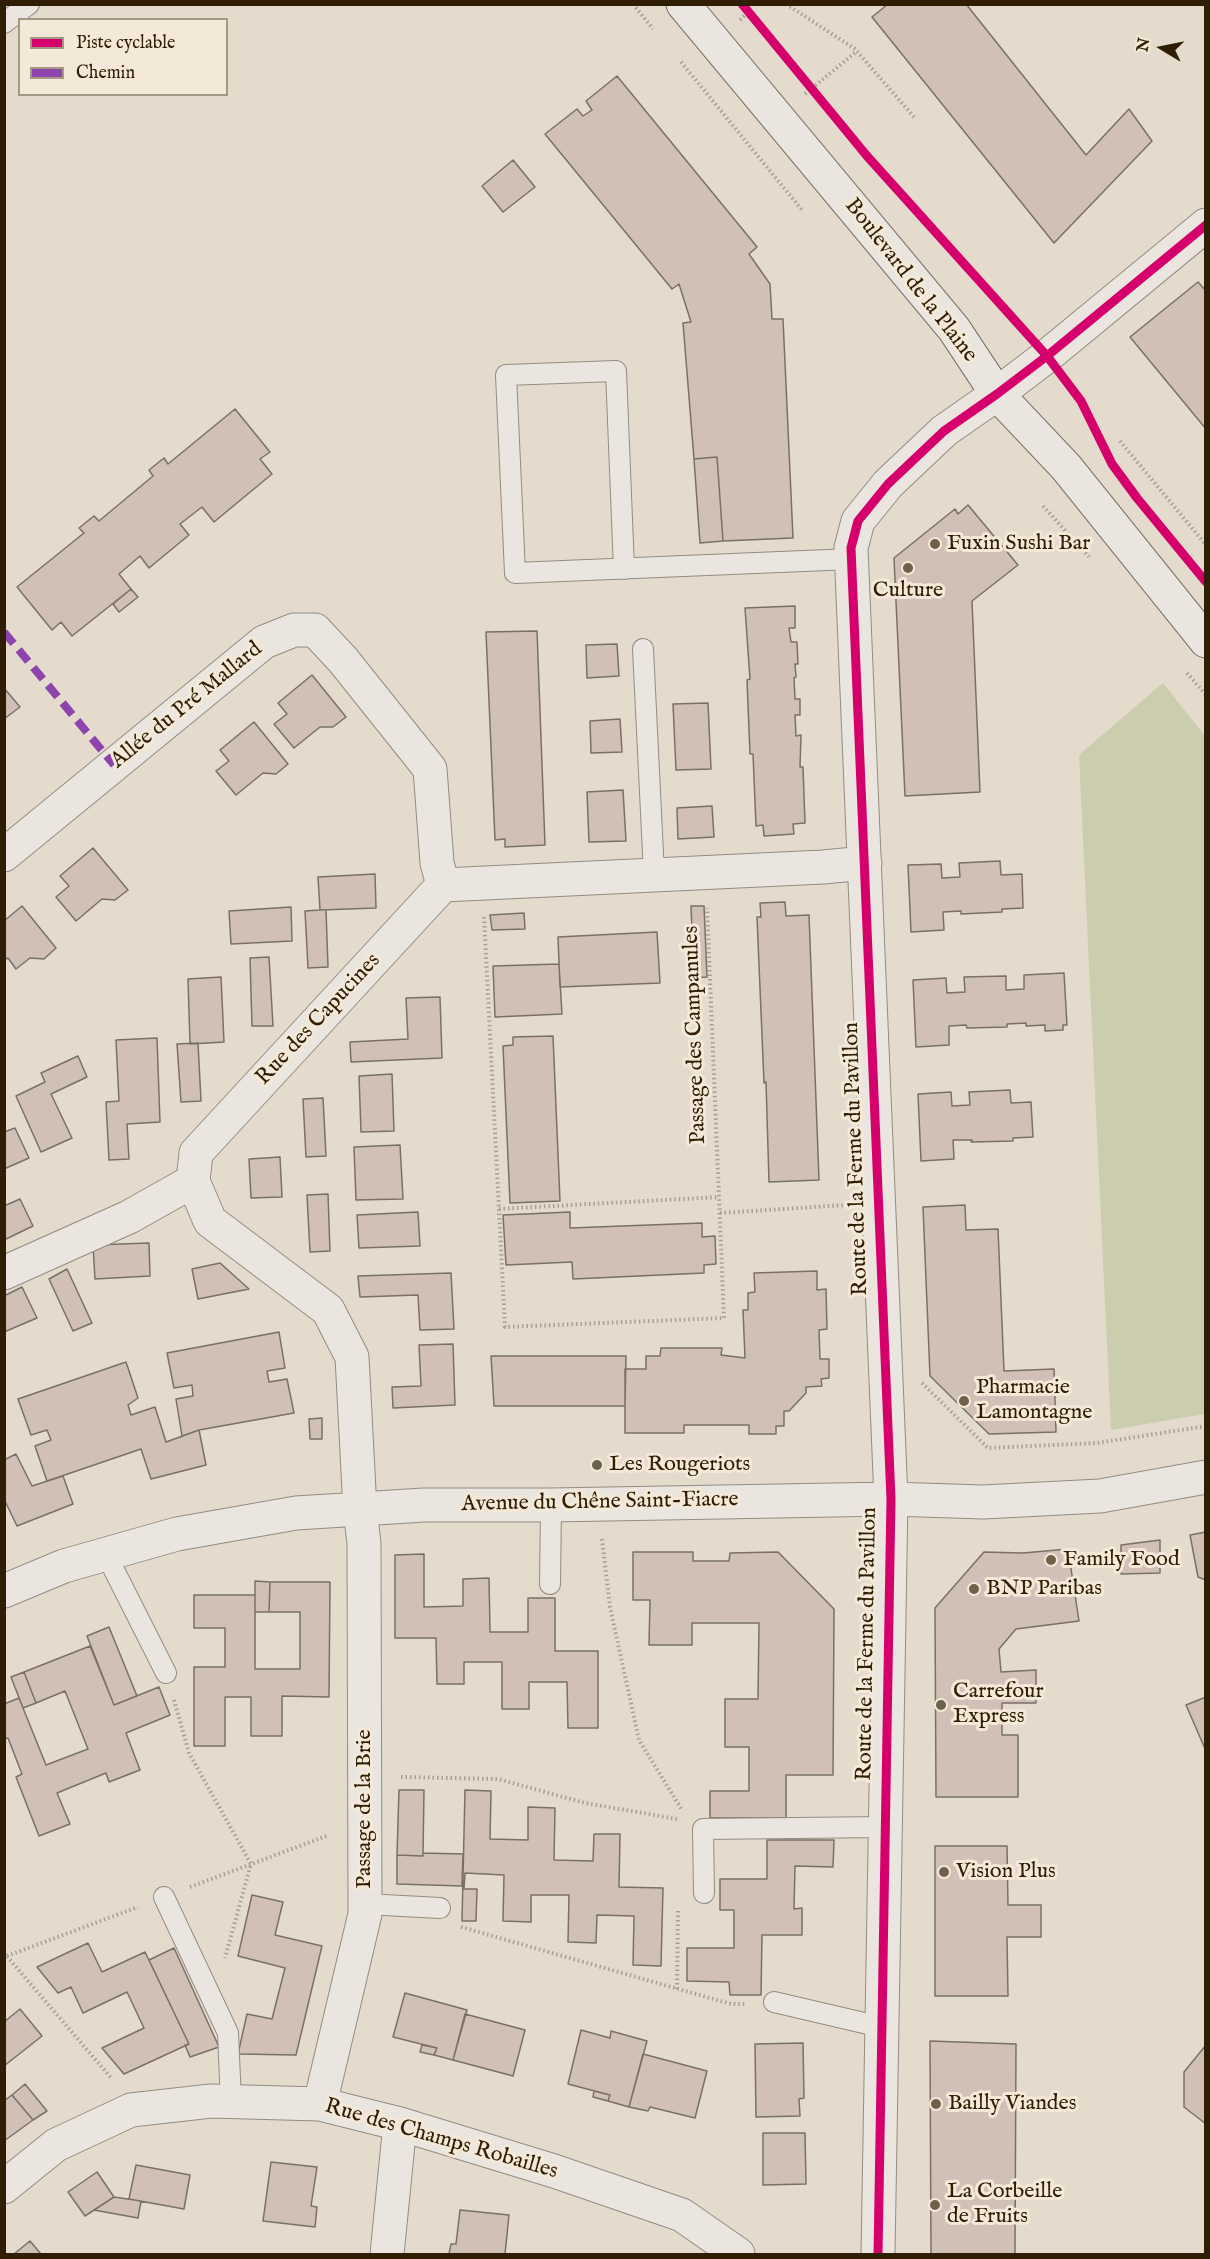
<!DOCTYPE html>
<html>
<head>
<meta charset="utf-8">
<style>
	body { margin:0 }
	#map { position:relative; width:1210px; height:2259px; overflow:hidden; background:#e4dbcd; font-family:"IM FELL English",serif }
	canvas { display:block }
	.frame { position:absolute; inset:0; border:6px solid #2f1e04; pointer-events:none }
	.legend { position:absolute; left:18px; top:18px; width:210px; height:78px; box-sizing:border-box; background:#f4e9d8; border:2px solid #a59883; margin:0; padding:8px 10px; list-style:none; font-size:18px; color:#2f1e04 }
	.legend li { display:flex; align-items:center; gap:12px; height:30px }
	.legend b { width:30px; border:2px solid #a59883 }
	.north { position:absolute; left:1132px; top:18px; width:60px; height:60px; -webkit-text-stroke:4px #f4e9d8; paint-order:stroke; rotate:280deg; font-size:16px; font-weight:700; line-height:24px; text-align:center; color:#2f1e04 }
	.north::after { content:''; display:block; margin:auto; width:21px; height:27px; background:#2f1e04; clip-path:polygon(50% 0,100% 100%,50% 72%,0 100%) }
</style>
</head>
<body>
<div id="map">
<canvas width="1210" height="2259"></canvas>
<div class="frame"></div>
<ul class="legend">
<li><b style="height:8px;background:#d6006c"></b>Piste cyclable</li>
<li><b style="height:8px;background:#8e44ad"></b>Chemin</li>
</ul>
<div class="north">N</div>
</div>
<script>
const context = document.querySelector('canvas').getContext('2d');
context.lineJoin = 'round';
function fillPath(path, color) { context.fillStyle = color; context.fill(path, 'evenodd'); }
function trace(path, color, width, dash) { context.strokeStyle = color; context.lineWidth = width; context.lineCap = dash ? 'butt' : 'round'; context.setLineDash(dash || []); context.stroke(path); }
function label(font, color, halo, rows, align = 'center') {
  context.font = font + ' "IM FELL English",serif'; context.lineWidth = 6; context.setLineDash([]); context.textBaseline = 'middle'; context.strokeStyle = halo; context.fillStyle = color; for (const [text, x, y, turn = 0] of rows) {
    context.save(); context.translate(x, y); context.rotate((+turn || 0) * Math.PI / 180); context.textAlign = isNaN(turn) ? turn : align; if (halo) context.strokeText(text, 0, 0); context.fillText(text, 0, 0); context.restore();
  }
}
const green = new Path2D(`
	M1163,683L1205,736V1414L1111,1430L1079,755Z`);
const building = new Path2D(`
	M888,4H966L1086,155L1129,109L1152,141L1054,243L872,17Z
	M617,76L757,247L749,254L770,284L772,319H783L793,538L723,541L717,457L694,459L683,323L691,322L679,284L672,289L545,134L577,109L583,116L592,110L586,101Z
	M513,160L535,187L503,212L482,186Z
	M1198,282L1206,291V429L1130,337Z
	M235,409L270,452L260,459L272,474L214,522L202,507L180,524L189,535L149,568L140,556L119,574L131,589L72,636L61,622L52,630L17,587L84,533L79,528L94,516L99,521L153,476L149,470L164,458L168,464Z
	M717,457L723,541L700,543L694,459Z
	M968,505L1018,565L972,601L980,792L905,796L894,558L955,509L958,514Z
	M131,589L138,597L119,612L113,604Z
	M795,606V628H789L791,642H797L798,664H795L796,677L794,678L795,699H800V715H795L796,736L801,735L800,767H803L805,823L793,824L794,834L764,836L763,825L756,826L753,754H750L747,680L750,679L745,608Z
	M537,631L545,845L505,847V839L495,840L486,632Z
	M617,644L619,676L587,678L586,645Z
	M312,675L346,717L333,727H320L294,748L274,724L287,714L278,703Z
	M4,688L20,707L4,719Z
	M708,703L711,769L676,770L673,704Z
	M620,719L622,752L591,753L590,721Z
	M254,722L288,764L276,774L263,773L236,795L216,771L229,761L220,750Z
	M623,790L626,841L589,842L587,792Z
	M712,806L714,837L678,839L677,808Z
	M93,848L128,890L115,900L102,899L76,921L56,897L69,886L60,876Z
	M1000,861L1001,875L1022,874L1023,908L1002,909V912L961,914V911L943,912L944,930L911,932L908,865L941,864L942,878L960,877L959,863Z
	M375,874L376,908L320,910L318,877Z
	M785,902L786,916L809,915L819,1180L769,1182L766,1082L764,1083L757,917H761L760,903Z
	M22,906L56,948L44,959L30,958L16,969L8,958L4,960V921Z
	M691,906H704L707,977L694,978Z
	M291,907L292,941L231,944L229,911Z
	M320,910H326L328,967L308,968L305,911Z
	M524,913L525,929L492,930L490,915Z
	M657,932L660,983L560,987L558,937Z
	M269,957L273,1026H252L250,958Z
	M559,964L562,1014L495,1017L493,966Z
	M1064,973L1067,1025H1063V1030L1045,1031V1025L1026,1026V1023L1007,1024V1027L967,1028L966,1025L949,1026V1045L916,1047L913,980L946,978L947,993L965,992L964,977L1006,976V990L1024,989V975Z
	M221,977L224,1042L190,1044L188,979Z
	M440,997L442,1058L351,1062L350,1042L408,1039L406,998Z
	M553,1036L560,1201L510,1203L503,1046L513,1045V1037Z
	M157,1038L160,1122L127,1124L129,1159L109,1160L106,1102L119,1101L116,1040Z
	M198,1043L201,1101L181,1102L177,1044Z
	M78,1056L87,1077L51,1094L72,1138L41,1152L16,1096L45,1082L41,1073Z
	M392,1074L394,1131L361,1132L359,1076Z
	M1010,1090L1011,1103L1031,1102L1033,1137L1013,1138V1141L971,1142L972,1140H953L954,1159L921,1161L918,1094L951,1092L952,1106L970,1105L969,1092Z
	M323,1098L326,1156L306,1157L303,1099Z
	M15,1128L29,1158L4,1169V1132Z
	M400,1145L403,1199L356,1200L354,1147Z
	M280,1157L282,1197L251,1198L249,1159Z
	M328,1194L330,1251L310,1252L307,1195Z
	M20,1199L33,1226L4,1240V1206Z
	M965,1205L966,1230L998,1229L1004,1371L1054,1369L1056,1432L989,1434L930,1376L923,1207Z
	M418,1212L420,1246L359,1248L357,1215Z
	M570,1212V1228L702,1223V1237L715,1236L716,1264L704,1265V1273L573,1279L572,1262L506,1265L503,1215Z
	M149,1243L150,1276L95,1279L93,1245Z
	M220,1263L249,1289L198,1299L192,1269Z
	M67,1269L92,1323L73,1331L49,1279Z
	M817,1271V1290L826,1289L827,1329L819,1330L820,1359H829V1378L821,1379L822,1386L806,1387V1393L789,1411H784V1426H776V1434H749V1425H684V1433H625V1369H646V1356H660L661,1348H722L721,1355L745,1358L743,1310H748V1293L755,1292L754,1273Z
	M451,1273L454,1329L420,1330L418,1295L360,1297L358,1276Z
	M22,1287L37,1318L4,1332V1296Z
	M279,1332L285,1368L267,1371L269,1382L287,1379L294,1413L199,1430L182,1436L176,1399L193,1396L192,1385L174,1388L167,1353Z
	M453,1344L455,1405L393,1408L392,1387L421,1386L419,1345Z
	M491,1356H626L625,1406H494Z
	M126,1362L138,1398L128,1405L131,1415L155,1407L166,1442L199,1430L206,1465L151,1479L141,1449L47,1481L35,1446L51,1440L47,1430L31,1435L18,1399Z
	M322,1418V1439H310L309,1419Z
	M16,1454L32,1486L63,1476L73,1504L17,1526L4,1499V1460Z
	M1206,1532V1580L1198,1577L1190,1535Z
	M1160,1540V1573L1121,1574V1545Z
	M1068,1549L1079,1621L1016,1629L999,1649L1001,1672L1036,1670V1703H1002V1735H1018V1797H936L935,1608L984,1552L1023,1553Z
	M633,1552H693V1561H729L730,1553L778,1552L834,1609L833,1775H786V1818H710V1791H749V1747H725V1699H758L759,1623H692V1645H649L650,1600H633Z
	M424,1554V1607L463,1606V1579L489,1578L490,1632H528V1598H555V1651H598V1728H568L567,1682H529V1709H502V1662H464V1684H437L436,1638H395V1555Z
	M255,1581L270,1582L269,1612H255Z
	M270,1582H330L329,1697L282,1696V1736H251V1697H225V1746H194V1667H225V1628H194V1595H255V1669H300V1612H269Z
	M109,1627L137,1696L114,1705L87,1636Z
	M90,1646L114,1705L159,1687L170,1715L126,1733L140,1770L109,1782L106,1773L57,1793L70,1824L39,1836L16,1777L22,1774L8,1738L4,1739V1704L19,1698L46,1765L88,1749L65,1691L36,1703L24,1672Z
	M24,1672L36,1703L23,1708L11,1677Z
	M1206,1697V1751L1186,1705Z
	M399,1790H424L423,1856L397,1855Z
	M465,1790L491,1791L490,1839L528,1840V1807L555,1808L554,1860L593,1861L594,1834H620L619,1887L663,1888L661,1966L633,1965L634,1916L597,1915L596,1943L568,1942L569,1895H531V1922L503,1921L504,1875L465,1873L464,1889H477L476,1921H462Z
	M767,1840H834L833,1867L795,1866L794,1909L802,1908V1935H762L761,1995H730L729,1982L687,1981V1948H734V1910H720V1879H767Z
	M935,1846H1007L1008,1905H1041V1937H1007L1008,1996H935Z
	M423,1853L463,1854L462,1886L397,1884V1855L423,1856Z
	M252,1895L283,1902L275,1935L322,1946L296,2055L238,2054L247,2014L272,2019L285,1968L238,1956Z
	M88,1943L102,1972L145,1952L189,2044L124,2074L102,2048L144,2028L127,1992L83,2013L71,1987L58,1993L37,1967Z
	M174,1948L219,2047L190,2057L185,2045L189,2044L149,1960Z
	M405,1993L467,2010L453,2060L434,2055L437,2048L393,2037Z
	M20,2009L42,2036L4,2066V2022Z
	M465,2014L525,2030L513,2076L453,2060Z
	M581,2030L610,2038L611,2031L647,2041L629,2107L608,2101L610,2095L568,2084Z
	M930,2041L1016,2044L1015,2254H931Z
	M803,2043L804,2098L799,2099L800,2116L756,2117L755,2044Z
	M422,2045L437,2048L434,2055L420,2052Z
	M1206,2045V2124L1184,2107V2072Z
	M643,2054L707,2071L695,2118L650,2107L648,2111L629,2107Z
	M25,2084L47,2111L33,2120L12,2095Z
	M594,2091L610,2095L608,2101L593,2097Z
	M12,2095L33,2120L4,2141V2101Z
	M763,2133H805L806,2184L763,2185Z
	M271,2162L317,2167L311,2206L317,2207L315,2227L263,2221Z
	M136,2165L190,2175L184,2209L129,2199Z
	M97,2172L114,2197L85,2216L68,2192Z
	M114,2197L141,2201L138,2218L94,2210Z
	M460,2210L509,2215L505,2254H449L451,2244H456Z
	M30,2241L41,2254H14Z`);
const path = new Path2D(`
	M633,4L653,29
	M786,4L855,49L914,117
	M740,20L748,12
	M681,62L802,210
	M805,94L857,51
	M1120,441L1206,545
	M1043,506L1089,557
	M1187,673L1206,695
	M484,917L505,1327L724,1318L707,908
	M499,1209L719,1197
	M720,1213L845,1205
	M922,1383L988,1448L1097,1443L1206,1426
	M602,1539L610,1607L639,1740L682,1810
	M174,1700L189,1753L251,1864L225,1958
	M401,1777L498,1779L585,1803L677,1819
	M190,1887L329,1835
	M461,1927L731,2004H746
	M4,1953L112,2079
	M7,1956L138,1907
	M677,1989L678,1909`);
const lane = new Path2D(`
	M4,23L29,4
	M624,569L616,371L506,375L515,573L852,559
	M643,649L654,874
	M106,1554L166,1673
	M550,1584L551,1505
	M704,1893L703,1829L885,1827
	M164,1897L228,2033L231,2102
	M365,1904L440,1908
	M774,2002L881,2027`);
const street = new Path2D(`
	M4,855L264,642L294,630H315L343,660L430,769L437,863L443,885
	M4,1273L129,1217L193,1181
	M4,1591L64,1566L177,1534L296,1513L424,1505H551L891,1499L983,1502L1100,1496L1206,1477
	M320,2104L365,1914L364,1543L360,1510L352,1357L328,1310L210,1221L193,1181L196,1153L443,885L823,867L865,863
	M4,2187L56,2145L131,2110L211,2101L320,2104L400,2124L554,2171L682,2215L738,2254
	M387,2254L400,2124
	M878,2254L891,1499L851,548L858,521L888,484L944,431L997,394L1047,356L1206,225`);
const secondary = new Path2D(`
	M683,4L954,329L997,394L1066,467L1206,641`);
const quiet = new Path2D(`
	M4,632L114,765`);
const cycleway = new Path2D(`
	M742,4L867,156L1047,356L1081,401L1112,464L1137,498L1206,582
	M878,2254L891,1499L851,548L858,521L888,484L944,431L997,394L1047,356L1206,225`);
const markers = [
	[935,544,6,"#6e604a"],
	[908,568,6,"#6e604a"],
	[964,1401,6,"#6e604a"],
	[597,1465,6,"#6e604a"],
	[1051,1560,6,"#6e604a"],
	[974,1589,6,"#6e604a"],
	[941,1705,6,"#6e604a"],
	[944,1872,6,"#6e604a"],
	[936,2104,6,"#6e604a"],
	[935,2205,6,"#6e604a"]
];
const streetNames = [
	["Boulevard de la Plaine",910,281,52],
	["Allée du Pré Mallard",187,706,-39],
	["Rue des Capucines",319,1020,-47],
	["Passage des Campanules",696,1035,-92],
	["Route de la Ferme du Pavillon",857,1159,-92],
	["Avenue du Chêne Saint-Fiacre",600,1503,-1],
	["Route de la Ferme du Pavillon",868,1644,-89],
	["Passage de la Brie",365,1809,-90],
	["Rue des Champs Robailles",441,2140,16]
];
const poiNames = [
	["Fuxin Sushi Bar",947,544],
	["Culture",908,591,"center"],
	["Pharmacie",976,1388],
	["Lamontagne",976,1413],
	["Les Rougeriots",609,1465],
	["Family Food",1063,1560],
	["BNP Paribas",986,1589],
	["Carrefour",953,1692],
	["Express",953,1717],
	["Vision Plus",956,1872],
	["Bailly Viandes",948,2104],
	["La Corbeille",947,2192],
	["de Fruits",947,2217]
];
fillPath(green, '#cccdae');
fillPath(building, '#d1c0b6');
trace(building, '#797166', 1.5);
trace(lane, '#938c81', 22);
trace(street, '#938c81', 35);
trace(secondary, '#797166', 35);
trace(path, '#a5a097', 4, [1.5, 3]);
trace(lane, '#eae5de', 20);
trace(street, '#eae5de', 33);
trace(secondary, '#eae5de', 33);
trace(quiet, '#8e44ad', 8, [15, 8]);
trace(cycleway, '#d6006c', 9);
for (const [x, y, r, color] of markers) { const dot = new Path2D(); dot.arc(x, y, r, 0, 2 * Math.PI); context.fillStyle = color; context.fill(dot); trace(dot, '#f4e9d8', 2); }
label('22px', '#2f1e04', '#f4e9d8', streetNames);
label('22px', '#2f1e04', '#f4e9d8', poiNames, 'left');
</script>
</body>
</html>
